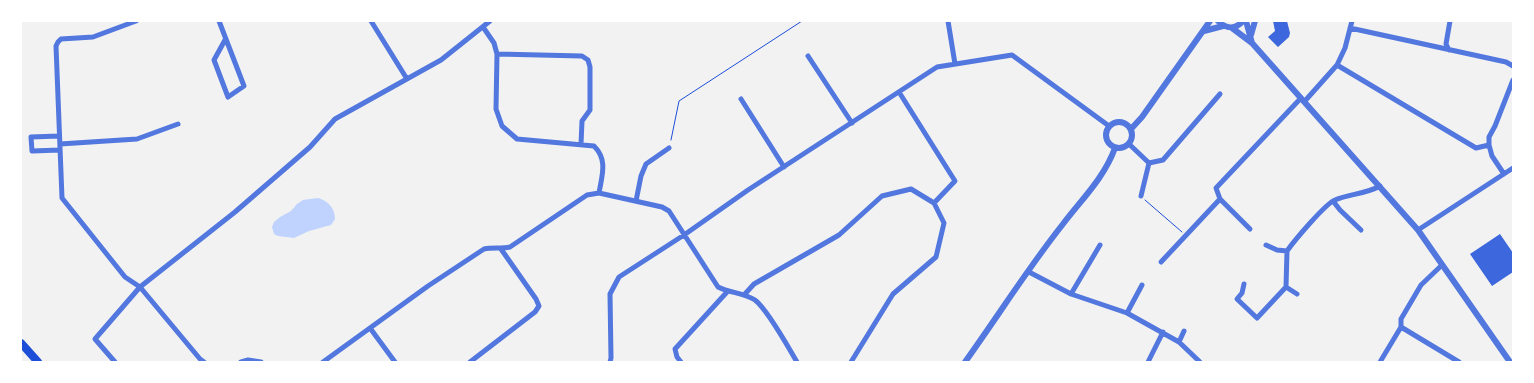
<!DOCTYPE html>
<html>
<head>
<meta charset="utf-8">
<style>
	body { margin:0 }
	#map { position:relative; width:1534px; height:383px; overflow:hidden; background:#f2f2f2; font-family:Barlow,sans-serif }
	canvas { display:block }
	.frame { position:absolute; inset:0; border:22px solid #fff; pointer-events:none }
</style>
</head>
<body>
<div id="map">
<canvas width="1534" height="383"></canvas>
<div class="frame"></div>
</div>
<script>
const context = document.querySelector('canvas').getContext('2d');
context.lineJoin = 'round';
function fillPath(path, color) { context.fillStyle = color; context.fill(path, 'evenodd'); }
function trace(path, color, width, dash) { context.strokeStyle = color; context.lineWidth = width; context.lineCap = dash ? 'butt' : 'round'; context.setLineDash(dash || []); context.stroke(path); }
const water = new Path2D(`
	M318,198C328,201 335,208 335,219L331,225L309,231L294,238L278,236L274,234L272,227L274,222L280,217L291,211L297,204L303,200Z`);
const building = new Path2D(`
	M1273,21H1287L1290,33L1289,37L1278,47L1268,37L1275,31Z
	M1500,234L1513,253V272L1492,286L1470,254Z`);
const path = new Path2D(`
	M671,140L679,101L802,21
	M1145,200L1182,232`);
const minor = new Path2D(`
	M136,21L93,37L61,39L58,42L56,46L62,198L125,277L140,287L200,359L204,362
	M219,21L244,86L228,97L214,60L225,40
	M371,21L407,79
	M948,21L955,64
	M483,27L494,43L497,54L496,109L502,126L517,139L594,146C608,160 602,175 599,193
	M1350,28L1506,62L1513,66
	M1449,50L1446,44L1450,21
	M497,54L582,56L588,60L590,67V110L582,121L581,144
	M808,56L852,123
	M1337,65L1476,148L1489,145L1492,156L1504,174
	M899,92L955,181L934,203
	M741,99L784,167
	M1304,102L1337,65L1345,48L1352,21
	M59,136L31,137L32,151L60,150
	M60,144L137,139L178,124
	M1129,144L1149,163L1141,196
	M1489,145V137L1495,126L1513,80
	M1149,163L1163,160L1220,94
	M636,201L641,176L646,164L669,148
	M1333,201L1340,210L1361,230
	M1250,229L1220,199L1216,188L1301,98
	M1418,230L1513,168
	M1266,245L1277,250L1287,251C1294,241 1325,204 1335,200C1349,194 1366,194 1380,186
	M1161,262L1220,199
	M1029,272L1071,294L1127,313L1179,342L1200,362
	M1244,284L1242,293L1237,299L1257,318L1286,287L1287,251
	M1286,287L1297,294
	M1071,294L1100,245
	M744,295L754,284L839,235L882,196L911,189L934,203L944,223L936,257L893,294L851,362
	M1127,313L1142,285
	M1401,327L1459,362
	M370,328L395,362
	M1179,342L1184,331
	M115,362L95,339L140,287L235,212L310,147L335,119L441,60L490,21
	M241,362L248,360L261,362
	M323,362L428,286L484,249C493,247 501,249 510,247L587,195L599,193L662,207L669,211L718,287C730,293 744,293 755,300C768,310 788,347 797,362
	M470,362L535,312L539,306L536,299L501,249
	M610,362L611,358L610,294L619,277L684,235L748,190L937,67L1012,55L1109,126
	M681,362L677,357L675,349L727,292
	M1148,362L1163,332
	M1380,362L1401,327V319L1421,285L1442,265`);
const tertiary = new Path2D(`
	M1218,21C1226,29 1235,30 1243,21
	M1246,21L1252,43
	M1232,28L1252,43L1418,230L1510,362
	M1204,31L1223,26
	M1251,35L1255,21
	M1106 135a13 13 0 1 1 26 0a13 13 0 1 1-26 0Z
	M1131,129L1142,117L1210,21
	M965,362C998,316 1028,268 1063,224C1082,199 1104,178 1115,148`);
const primary = new Path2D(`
	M21,343L38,362`);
fillPath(water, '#bfd3fe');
fillPath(building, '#3d67dc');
trace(path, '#1d4ed8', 1);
trace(minor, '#5277de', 5);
trace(tertiary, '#5277de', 6);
trace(primary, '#1d4ed8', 8);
</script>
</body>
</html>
